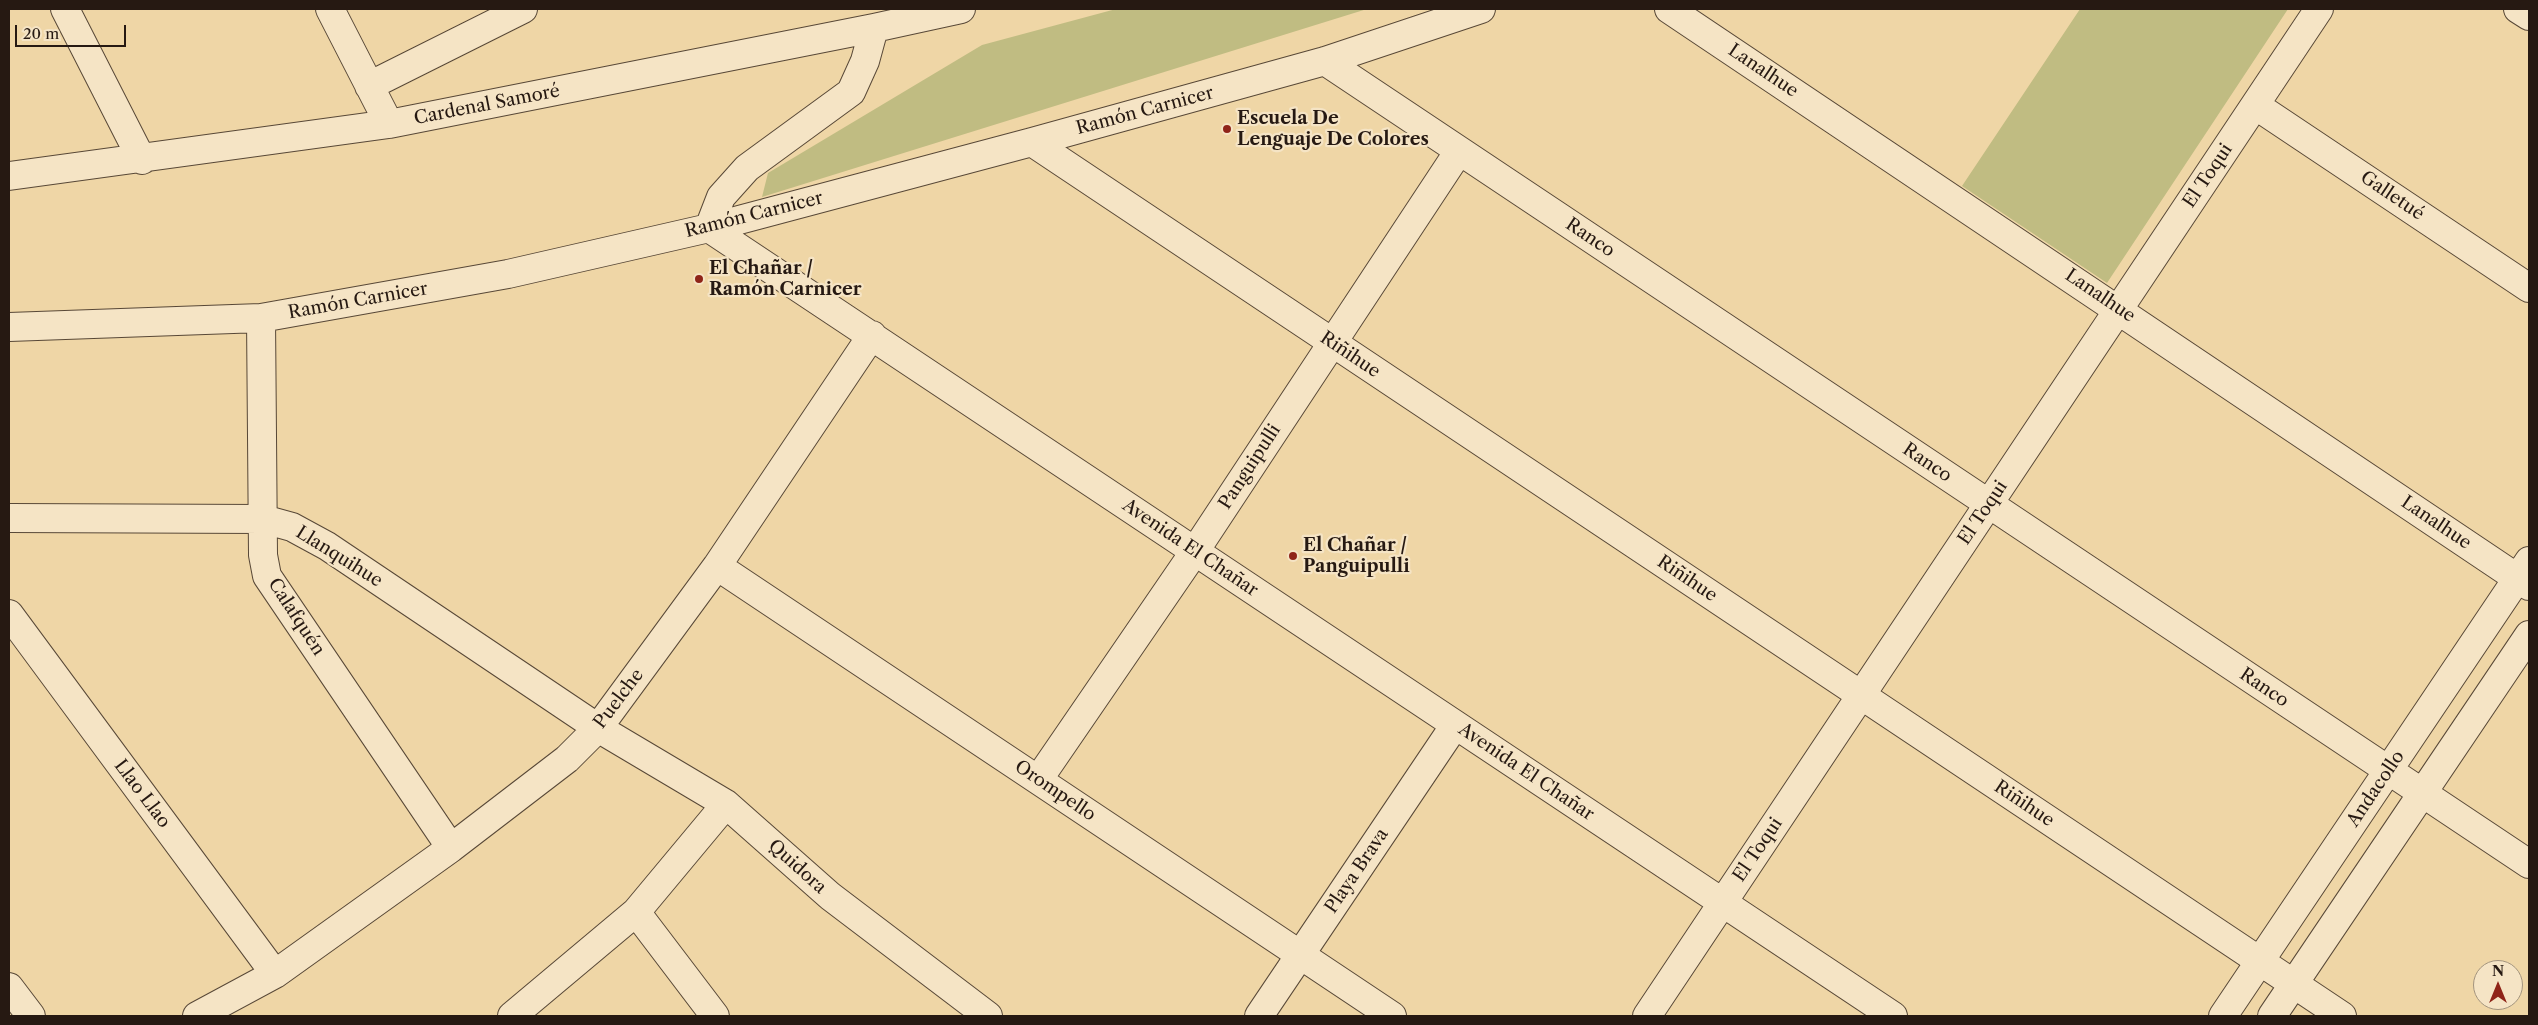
<!DOCTYPE html>
<html>
<head>
<meta charset="utf-8">
<style>
	body { margin:0 }
	#map { position:relative; width:2538px; height:1025px; overflow:hidden; background:#efd6a6; font-family:"Libre Caslon Text",serif }
	canvas { display:block }
	.frame { position:absolute; inset:0; border:10px solid #261912; pointer-events:none }
	.north { position:absolute; left:2473px; top:960px; width:50px; height:50px; box-sizing:border-box; background:#f5e4c5; border:1px solid #a2937d; border-radius:50%; rotate:0deg; font-size:14px; font-weight:700; line-height:20px; text-align:center; color:#261912 }
	.north::after { content:''; display:block; margin:auto; width:18px; height:22px; background:#8f2418; clip-path:polygon(50% 0,100% 100%,50% 72%,0 100%) }
	.scale { position:absolute; left:15px; top:25px; width:111px; height:22px; box-sizing:border-box; border:2px solid #261912; border-top:0; padding-left:6px; font-size:15px; line-height:18px; white-space:nowrap; color:#261912; -webkit-text-stroke:4px #f5e4c5; paint-order:stroke }
</style>
</head>
<body>
<div id="map">
<canvas width="2538" height="1025"></canvas>
<div class="frame"></div>
<div class="north">N</div>
<div class="scale">20 m</div>
</div>
<script>
const context = document.querySelector('canvas').getContext('2d');
context.lineJoin = 'round';
function fillPath(path, color) { context.fillStyle = color; context.fill(path, 'evenodd'); }
function trace(path, color, width, dash) { context.strokeStyle = color; context.lineWidth = width; context.lineCap = dash ? 'butt' : 'round'; context.setLineDash(dash || []); context.stroke(path); }
function label(font, color, halo, rows, align = 'center') {
  context.font = font + ' "Libre Caslon Text",serif'; context.lineWidth = 4.5; context.setLineDash([]); context.textBaseline = 'middle'; context.strokeStyle = halo; context.fillStyle = color; for (const [text, x, y, turn = 0] of rows) {
    context.save(); context.translate(x, y); context.rotate((+turn || 0) * Math.PI / 180); context.textAlign = isNaN(turn) ? turn : align; if (halo) context.strokeText(text, 0, 0); context.fillText(text, 0, 0); context.restore();
  }
}
const green = new Path2D(`
	M1116,9H1367L762,197L768,173L982,45Z
	M2080,9H2288L2107,283L1962,186Z`);
const minor = new Path2D(`
	M65,9L142,160
	M330,9L389,124
	M1669,9L2529,586
	M2518,9L2529,16
	M1325,61L2529,864
	M369,86L523,9
	M2255,105L2529,288
	M1032,142L2342,1016
	M9,176L389,124L874,28L961,9
	M709,228L1893,1016
	M709,228L721,197L747,168L851,92L865,61L874,28
	M261,318L263,555L267,576L451,848
	M9,327L261,318L508,274L709,228L1032,142L1325,61L1481,9
	M9,518L263,519L292,527L327,546L598,728L726,804L830,896L988,1016
	M717,566L1392,1016
	M9,614L275,974
	M1038,780L1195,551L1459,151
	M636,912L715,1016
	M9,987L31,1016
	M197,1016L275,974L451,848L567,759L598,728L717,566L872,335
	M512,1016L636,912L726,804
	M1259,1016L1455,725
	M1647,1016L2319,9
	M2223,1016L2529,561
	M2272,1016L2529,635`);
const markers = [
	[1227,129,5,"#8f2418"],
	[699,279,5,"#8f2418"],
	[1293,556,5,"#8f2418"]
];
const streetNames = [
	["Lanalhue",1763,71,34],
	["Cardenal Samoré",487,105,-11],
	["Ramón Carnicer",1145,111,-15],
	["El Toqui",2208,176,-56],
	["Galletué",2392,196,34],
	["Ramón Carnicer",754,215,-14],
	["Ranco",1590,238,34],
	["Lanalhue",2100,296,34],
	["Ramón Carnicer",358,301,-10],
	["Riñihue",1350,355,34],
	["Ranco",1927,463,34],
	["Panguipulli",1250,467,-57],
	["El Toqui",1983,513,-56],
	["Lanalhue",2436,523,34],
	["Avenida El Chañar",1190,548,34],
	["Llanquihue",339,557,32],
	["Riñihue",1687,579,34],
	["Calafquén",296,617,57],
	["Ranco",2264,688,34],
	["Puelche",619,699,-53],
	["Avenida El Chañar",1526,772,34],
	["Andacollo",2376,789,-56],
	["Orompello",1055,791,34],
	["Llao Llao",142,794,53],
	["Riñihue",2024,804,34],
	["El Toqui",1758,850,-56],
	["Quidora",797,867,42],
	["Playa Brava",1357,871,-56]
];
const poiNames = [
	["Escuela De",1237,119],
	["Lenguaje De Colores",1237,140],
	["El Chañar /",709,269],
	["Ramón Carnicer",709,290],
	["El Chañar /",1303,546],
	["Panguipulli",1303,567]
];
fillPath(green, '#c0bc82');
trace(minor, '#584837', 30);
trace(minor, '#f5e4c5', 28);
for (const [x, y, r, color] of markers) { const dot = new Path2D(); dot.arc(x, y, r, 0, 2 * Math.PI); context.fillStyle = color; context.fill(dot); trace(dot, '#f5e4c5', 2); }
label('18px', '#261912', '#f5e4c5', streetNames);
label('bold 18px', '#261912', '#f5e4c5', poiNames, 'left');
</script>
</body>
</html>
